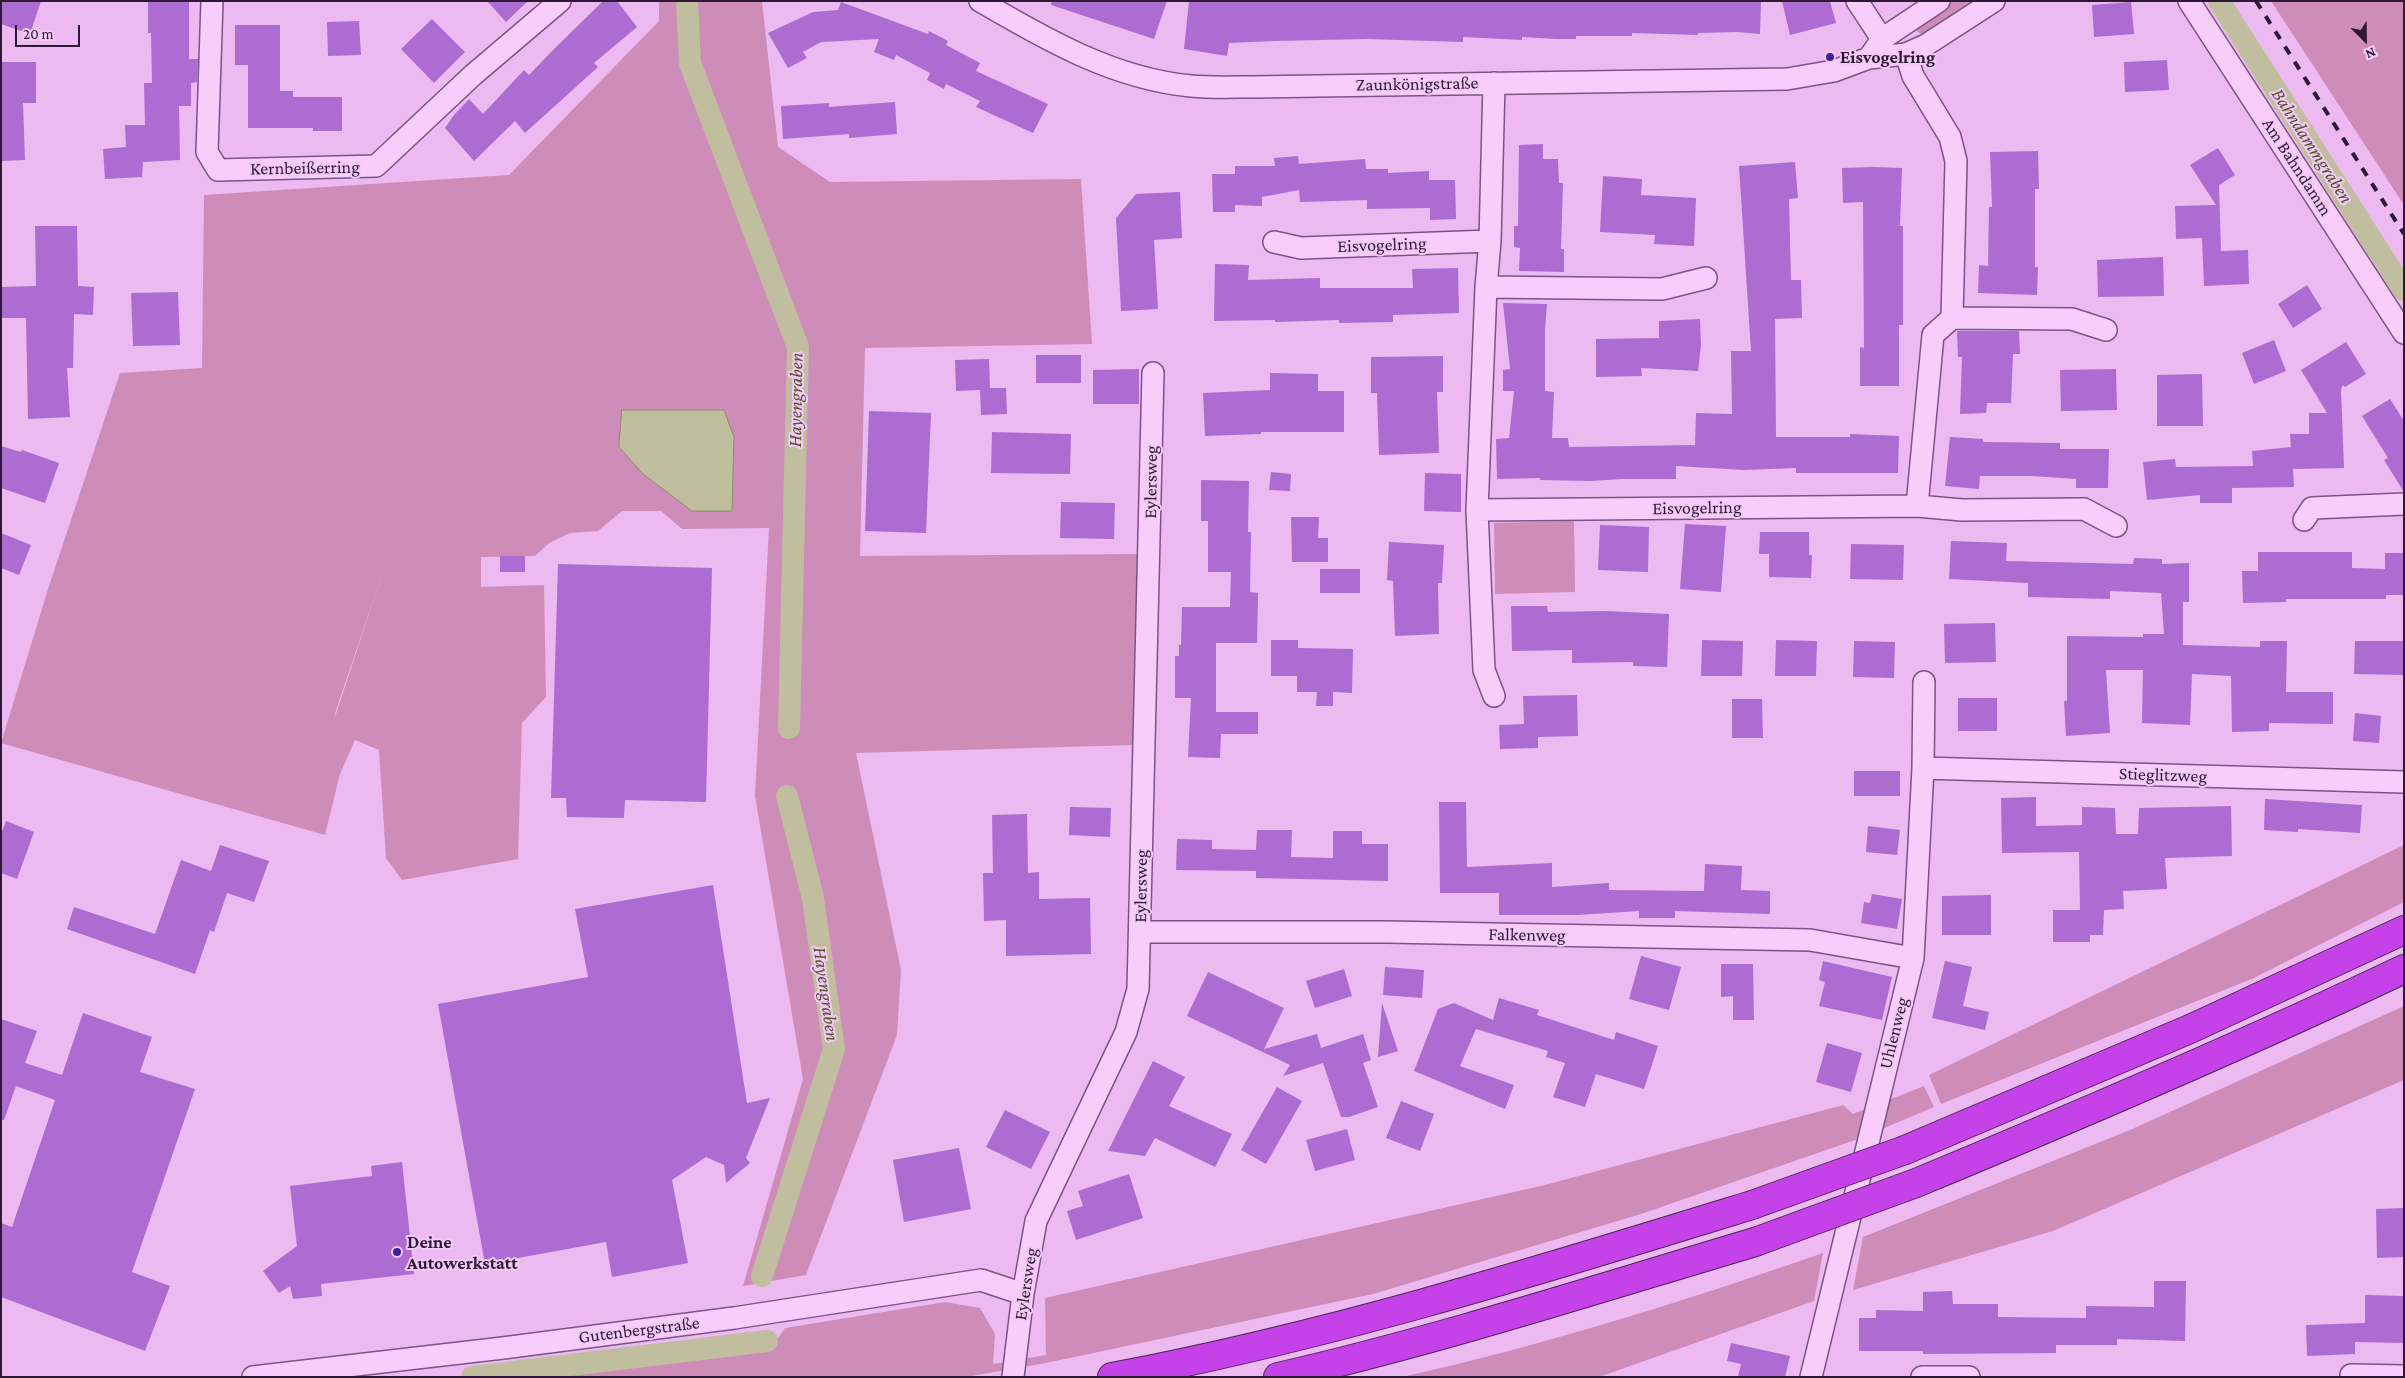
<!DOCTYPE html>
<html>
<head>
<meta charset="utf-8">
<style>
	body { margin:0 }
	#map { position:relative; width:2405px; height:1378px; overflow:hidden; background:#ecb9f0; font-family:"Crimson Pro",serif }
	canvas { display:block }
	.frame { position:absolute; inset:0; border:2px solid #2d1935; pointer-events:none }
	.north { position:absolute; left:2340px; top:15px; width:50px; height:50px; -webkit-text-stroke:4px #f4c9f7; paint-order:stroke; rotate:157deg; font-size:14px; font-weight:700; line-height:20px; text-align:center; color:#2d1935 }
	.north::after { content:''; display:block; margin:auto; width:18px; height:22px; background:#2d1935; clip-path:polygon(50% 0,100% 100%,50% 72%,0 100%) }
	.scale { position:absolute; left:15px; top:25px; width:65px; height:22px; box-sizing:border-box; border:2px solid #2d1935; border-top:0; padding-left:6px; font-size:15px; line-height:18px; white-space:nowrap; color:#2d1935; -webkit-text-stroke:4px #f4c9f7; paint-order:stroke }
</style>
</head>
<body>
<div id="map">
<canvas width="2405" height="1378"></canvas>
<div class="frame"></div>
<div class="north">N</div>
<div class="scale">20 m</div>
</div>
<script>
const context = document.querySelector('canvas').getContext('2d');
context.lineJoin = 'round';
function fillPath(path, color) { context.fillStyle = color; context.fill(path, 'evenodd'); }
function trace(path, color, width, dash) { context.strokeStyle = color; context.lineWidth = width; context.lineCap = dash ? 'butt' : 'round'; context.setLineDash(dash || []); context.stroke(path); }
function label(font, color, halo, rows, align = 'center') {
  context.font = font + ' "Crimson Pro",serif'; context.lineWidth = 4; context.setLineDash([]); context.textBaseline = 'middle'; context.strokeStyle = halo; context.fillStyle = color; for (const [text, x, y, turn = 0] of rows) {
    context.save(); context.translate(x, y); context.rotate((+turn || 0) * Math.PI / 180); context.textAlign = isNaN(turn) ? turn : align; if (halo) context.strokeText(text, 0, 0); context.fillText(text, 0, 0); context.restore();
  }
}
const green = new Path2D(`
	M659,1H762L778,147L830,182L1081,179L1092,344L865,348L860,556L1140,554L1135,745L856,753L901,970L897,1035L806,1275L743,1286L803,1079L755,796L769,528L682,529L661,511H622L598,531L570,533L549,543L535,556L481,557V587L544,585L546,697L522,723L518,859L402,880L386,858L379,750L355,740L340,774L325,835L1,743L49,586L120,373L202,368L204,195L509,175L659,21ZM383,572L334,720L336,710Z
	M1951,1H1980L1923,36L1916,30L1927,18Z
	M2271,1H2404V205Z
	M1574,521L1575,592L1495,594L1494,523Z
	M2404,845V902L2254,978L1941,1104L1929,1075Z
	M2404,1006V1080L2053,1231L1853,1290L1863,1237L2130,1130Z
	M1924,1086L1934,1107L1861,1138L1641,1214L1373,1294L1046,1363L966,1377H519L771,1348L785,1328L945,1302L980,1308L995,1334L993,1364L1046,1355L1045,1298L1545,1185L1843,1105L1853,1114Z
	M1823,1253L1814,1301L1599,1377H1402C1545,1345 1685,1301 1823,1253Z`);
const water = new Path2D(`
	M622,410H724L734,437L732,511H692L643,474L619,447Z`);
const canal = new Path2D(`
	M687,1L690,63L798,347L789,728
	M2219,1L2404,290
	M762,1276L834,1049L813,898L787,796
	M472,1377L767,1341`);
const building = new Path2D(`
	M1,1H41L30,34L1,24Z
	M148,1H189V59H198L197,82L191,83V106H179L180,160L143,162L142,177L105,179L103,149L126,147L125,125H145L144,83H152L151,33H148Z
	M487,1H528L506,22Z
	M603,1H617L637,27L594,63L598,67L525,133L515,121L474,161L445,128L454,115L469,99L483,114L524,70L529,75L554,49Z
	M1052,1H1167L1154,39L1051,5Z
	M1189,1H1761L1760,34L1737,32L1698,33V35L1632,33V36H1576V39H1556L1522,37V40L1463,37V42L1367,39L1274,41L1229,43L1227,56L1184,49Z
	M1782,1H1830L1836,23L1790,35Z
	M841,2L928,34L929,31L948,41L946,45L980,63L976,71L1048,104L1033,133L976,107L980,101L946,84L944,89L927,80L930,73L896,55L894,60L874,52L879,39L821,42L803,52L807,58L788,68L768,33L813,12L838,10Z
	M2131,2L2134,34L2094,37L2092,5Z
	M432,19L465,52L434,83L401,49Z
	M359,21L361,55L328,56L327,22Z
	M235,25H280V91H293V97H342V131H313V128H248V65H235Z
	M2167,60L2169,90L2125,92L2124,62Z
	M1,62H36V103H23L25,160L1,161Z
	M895,102L897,134L849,138V134L783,139L781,106L829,103V107Z
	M1543,144V159H1558L1559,183H1563L1561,249H1564V272L1519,271L1520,248L1514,247V226H1518L1519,145Z
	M2218,148L2235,175L2219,185L2221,251L2248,250L2249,284L2204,286L2202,238L2176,239L2175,206L2216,205L2190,165Z
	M2038,151L2039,189H2035V267H2038L2037,295L1978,293L1979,265L1988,266L1989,207H1992L1990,152Z
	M1298,156L1299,164L1365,159L1366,169H1388V173L1429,171V180H1455L1456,219L1430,220V208L1367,209V200L1300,202L1299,190L1262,197V206L1235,205V212H1213L1212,174H1235V166H1275L1274,158Z
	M1795,162L1798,198L1789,199L1791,280H1801L1802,318L1775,319L1776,437H1850V434L1899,436L1898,473H1796V468L1744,470L1676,466V479H1622L1590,481L1540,480V478L1497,479L1496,439L1509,438L1514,391H1503V370L1510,369L1503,303L1547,304L1545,330V391L1554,392L1552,438H1568L1569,447L1695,445L1696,413L1732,414L1731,351H1751L1739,166Z
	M1874,167L1902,168L1900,226H1903V325H1899V386H1860V347L1864,348L1863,202L1843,203L1842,168Z
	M1603,176L1642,179L1641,195L1696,198L1694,246L1654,244L1655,235L1600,232Z
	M1180,192L1182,238L1154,240L1158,309L1121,311L1116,218L1136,194Z
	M35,226H77L78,286L94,287L93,315L74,314L73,368H67L70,417L28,419L26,318H1V287L36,286Z
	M2163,257L2164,296L2098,297L2097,260Z
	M1215,264L1249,265L1248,280L1320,278V288H1413L1412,269L1458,268L1459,313L1393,315V322L1339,323V320L1275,322V320L1214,321Z
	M2307,285L2322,309L2293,328L2278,304Z
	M178,292L180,345L133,346L131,293Z
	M1700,319L1701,345L1698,371L1641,368L1642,376L1596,377V339L1659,338V321Z
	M1957,331H2019L2020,354H2013L2011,403H1987L1986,413L1960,414L1962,357H1958Z
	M2274,340L2286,371L2254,384L2242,353Z
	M2346,342L2366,374L2345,387L2343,385L2341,389L2344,468L2293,469L2294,487L2232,488V503H2200V495L2147,500L2143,462L2175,459L2176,467L2253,466L2252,451L2291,447L2290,434H2309V413H2327L2301,370Z
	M1036,355H1081V383H1036Z
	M1443,356V392H1437L1439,453L1379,455L1377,393H1371V357Z
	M989,359L990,388H1006L1007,414L981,415L980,390L956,391L955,360Z
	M1139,369V404H1093V370Z
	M2116,369L2117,410L2061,411L2060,370Z
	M1270,373L1318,374V391H1344V432H1261V434L1205,436L1203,393L1270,390Z
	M2202,374L2203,426H2157V375Z
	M2390,399L2404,421V492L2384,460L2388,458L2362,416Z
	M869,411L931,413L926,533L865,531Z
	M992,432L1071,434L1070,474L991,473Z
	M1950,437L1983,439V442L2060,443V449H2109L2108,488H2076V479L2032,476H1980L1979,489L1945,486Z
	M1,446L21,452L22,450L59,463L45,503L1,488Z
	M1271,472L1291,474L1290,491L1269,490Z
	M1425,473L1461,474V512L1424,511Z
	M1201,480L1249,481L1248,532H1251L1250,592L1258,593L1257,643H1216V712H1258V734H1221L1220,758L1188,757L1191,698H1175V656H1179V645H1181L1182,607H1230L1231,572H1208V521H1201Z
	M1061,502L1115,503L1114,539L1060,538Z
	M1291,517H1319L1318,538H1328V562H1292Z
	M1685,524L1726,526L1721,592L1680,589Z
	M1600,525L1649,527L1648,572L1598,570Z
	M1760,532H1809V555H1812L1811,578L1769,577V554H1759Z
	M1,533L31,545L19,575L1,568Z
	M1951,541L2007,543L2006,561L2133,564L2134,558L2162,559V564L2189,563V602H2183V645L2260,647V641H2287L2286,692H2333V724L2269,723V731L2232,732L2231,676L2192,674L2190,725L2142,723L2143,670H2106L2110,733L2066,736L2064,701H2067V636L2143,637V634H2164L2161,593L2110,591V599L2028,597V583L1949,579Z
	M1389,542L1444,545L1442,583H1438L1439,634L1395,636L1393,581L1387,580Z
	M1851,544L1904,545L1903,580L1850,579Z
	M2258,552H2352V568L2385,569V553H2404V595H2386V599H2286V602L2243,603L2242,571H2258Z
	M500,556H525V572H500Z
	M558,564L712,568L706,802L625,800L624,818L567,817L566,798H551Z
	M1320,569H1360V593H1320Z
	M1511,606H1547L1548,612L1605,611L1669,614L1667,667L1633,666V662L1572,663V650L1512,651Z
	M1995,623L1996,662L1945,663L1944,624Z
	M1271,640H1298V648L1353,649L1352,693L1333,692V706H1316L1317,692H1297V676H1271Z
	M1702,640L1743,641L1742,676H1701Z
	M1776,640L1817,641L1816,676H1775Z
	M1854,641L1895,642L1894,678L1853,677Z
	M2355,641H2404V675L2354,674Z
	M1577,695L1578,736L1538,737V748L1500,749L1499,725L1524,724L1523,696Z
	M1958,698H1997V731H1958Z
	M1732,699H1762L1763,738H1732Z
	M2355,713L2381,716L2379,743L2353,741Z
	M1854,771H1900V796H1854Z
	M2036,797V826L2082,825V807L2115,808L2116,834H2138L2139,808L2231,806L2232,856L2165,858L2167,889L2123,891L2124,909L2104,910L2103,935H2090V942H2053V910H2080L2079,852L2002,853L2001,798Z
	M2265,799L2362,805L2360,833L2298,829V832L2264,830Z
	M1439,802H1466L1467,867L1552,863V887L1609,883V890L1704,891L1705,864L1742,866L1741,890L1770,891V914L1675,911V918H1639V911L1578,915H1499V893H1440Z
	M1070,807L1111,808L1110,837L1069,835Z
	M1027,814L1028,873L1039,872V899L1090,898L1091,954L1006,956V920L984,921L983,873H993L992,815Z
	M6,821L34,832L17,879L1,873V834Z
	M1868,826L1900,830L1897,855L1866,852Z
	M1257,830H1292L1291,857L1333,858V831H1362V844H1388V881L1256,878V871L1176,870L1177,839L1212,840V849L1256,850Z
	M220,845L269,861L254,902L227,893L214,932L210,930L195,974L67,929L74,907L155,934L181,860L211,871Z
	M713,885L747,1103L770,1098L746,1158L750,1163L726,1183L724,1165L706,1157L672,1180L688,1263L612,1277L606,1242L485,1264L438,1004L588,977L575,909Z
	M1872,894L1902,899L1897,929L1861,923L1864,902L1870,903Z
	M1991,895V935H1942V896Z
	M1641,956L1681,967L1669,1010L1629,999Z
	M1823,961L1892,977L1882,1020L1819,1006L1825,982L1819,980Z
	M1945,961L1972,967L1963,1006L1989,1012L1985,1030L1932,1018Z
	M1721,964H1753L1754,1020H1733V996L1721,997Z
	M1385,967L1424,970L1422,998L1383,995Z
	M1344,969L1352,996L1315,1008L1306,981Z
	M1208,972L1284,1008L1264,1049L1317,1034L1321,1048L1363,1034L1371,1060L1363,1063L1378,1107L1349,1117H1341L1323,1063L1283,1076L1290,1065L1187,1016Z
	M1499,998L1539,1010L1537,1015L1614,1040L1616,1032L1658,1046L1644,1089L1596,1074L1585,1107L1553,1097L1565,1063L1546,1057L1548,1051L1476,1029L1460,1066L1514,1085L1505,1109L1414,1071L1438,1009L1454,1003L1493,1020Z
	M1382,1003L1398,1051L1378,1057Z
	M83,1013L152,1037L140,1072L195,1089L132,1272L170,1286L145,1351L1,1297V1223L12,1227L55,1100L16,1086L4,1120H1V1019L37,1031L25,1063L62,1075Z
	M1827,1043L1862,1053L1851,1092L1816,1082Z
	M1153,1061L1185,1077L1169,1106L1232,1134L1215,1167L1155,1138L1145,1156L1108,1151Z
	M1277,1087L1302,1101L1266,1164L1241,1150Z
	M1401,1101L1434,1114L1420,1151L1386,1138Z
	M1005,1110L1050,1132L1031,1169L986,1147Z
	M1347,1129L1355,1160L1315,1171L1306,1140Z
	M959,1148L971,1209L904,1222L893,1160Z
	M402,1162L414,1274L321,1284L322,1296L293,1299L290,1286L279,1293L263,1271L297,1246L290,1186L372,1176L371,1166Z
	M1129,1174L1143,1218L1076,1240L1067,1211L1083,1206L1078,1191Z
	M2404,1208V1257L2377,1258L2376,1209Z
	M2154,1281H2186L2185,1341L2117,1339V1345H2056V1353L1923,1354V1351H1859V1318H1876V1310L1923,1311V1292L1952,1291L1953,1304H1998V1317L2086,1318V1306L2154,1307Z
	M2365,1295L2404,1296V1343L2355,1342V1354L2307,1356L2306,1325L2365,1323Z
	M1731,1343L1790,1356L1785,1377H1738L1741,1364L1727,1361Z`);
const street = new Path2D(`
	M212,1L207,152L218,170L376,166L473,75L560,1
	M980,1C1045,39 1114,79 1191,86C1211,88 1232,87 1252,87L1787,79L1834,71L1869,58L1906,54L1926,45L1994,1
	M1857,1L1882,39
	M2189,1L2404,333
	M1869,58L1882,39L1939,1
	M1494,83L1490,241L1486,287L1477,510L1917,506L1933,335L1952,318L1956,161L1950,137L1913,76L1906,54
	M1274,242L1301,248L1490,241
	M1486,287L1662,289L1706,278
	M1952,318L2072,319L2106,330
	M1917,506L1962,510L2084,509L2116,526
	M1477,510L1484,670L1494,696
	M2304,520L2312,508L2404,504
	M1923,768L2404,782
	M1140,932H1387L1810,940L1913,958
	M2351,1375L2404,1376
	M253,1377L503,1348L734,1318L981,1280L1023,1294
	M1013,1377L1023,1294L1036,1221L1126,1032L1138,989L1153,373
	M1811,1377L1913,958L1923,768L1924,682
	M1922,1377H1969`);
const highway = new Path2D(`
	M1905,1150L2190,1029L2404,930
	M1916,1183C2080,1115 2244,1045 2404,969
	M1112,1377C1330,1336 1541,1270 1752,1205
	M1278,1377C1439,1340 1597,1289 1755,1242`);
const rail = new Path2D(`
	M2256,1L2404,234`);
const highwayBridge = new Path2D(`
	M1752,1205L1905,1150
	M1755,1242L1916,1183`);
const markers = [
	[1830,57,5,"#3a209a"],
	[397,1252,5,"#3a209a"]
];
const poiNames = [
	["Eisvogelring",1840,57],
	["Deine",407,1242],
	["Autowerkstatt",407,1263]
];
const streetNames = [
	["Zaunkönigstraße",1417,84,-1],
	["Am Bahndamm",2297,167,57],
	["Kernbeißerring",305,168,-1],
	["Eisvogelring",1382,245,-2],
	["Eylersweg",1151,482,-89],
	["Eisvogelring",1697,508,-1],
	["Stieglitzweg",2163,775,2],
	["Eylersweg",1141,886,-89],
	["Falkenweg",1527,935,1],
	["Uhlenweg",1894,1033,-76],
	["Eylersweg",1026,1284,-81],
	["Gutenbergstraße",639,1330,-7]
];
const waterNames = [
	["Bahndammgraben",2312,146,57],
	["Hayengraben",796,400,-89],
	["Hayengraben",826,994,82]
];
fillPath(green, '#ce8db8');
fillPath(water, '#c0be9e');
trace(water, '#8e8d66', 1);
trace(canal, '#c0be9e', 22);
fillPath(building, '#ad6cd1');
trace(street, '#7b5388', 24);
trace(highway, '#472854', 30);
trace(street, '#f8cdfb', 21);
trace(highway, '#c442e8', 28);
trace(rail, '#2d1935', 4, [9, 9]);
trace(highwayBridge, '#472854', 30, []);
trace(highwayBridge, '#c442e8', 28);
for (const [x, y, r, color] of markers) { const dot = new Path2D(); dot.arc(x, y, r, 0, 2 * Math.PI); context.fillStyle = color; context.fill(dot); trace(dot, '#f4c9f7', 2); }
label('bold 18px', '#2d1935', '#f4c9f7', poiNames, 'left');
label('18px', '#2d1935', '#f4c9f7', streetNames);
label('italic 19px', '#4f5627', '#f4c9f7', waterNames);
</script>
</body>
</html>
